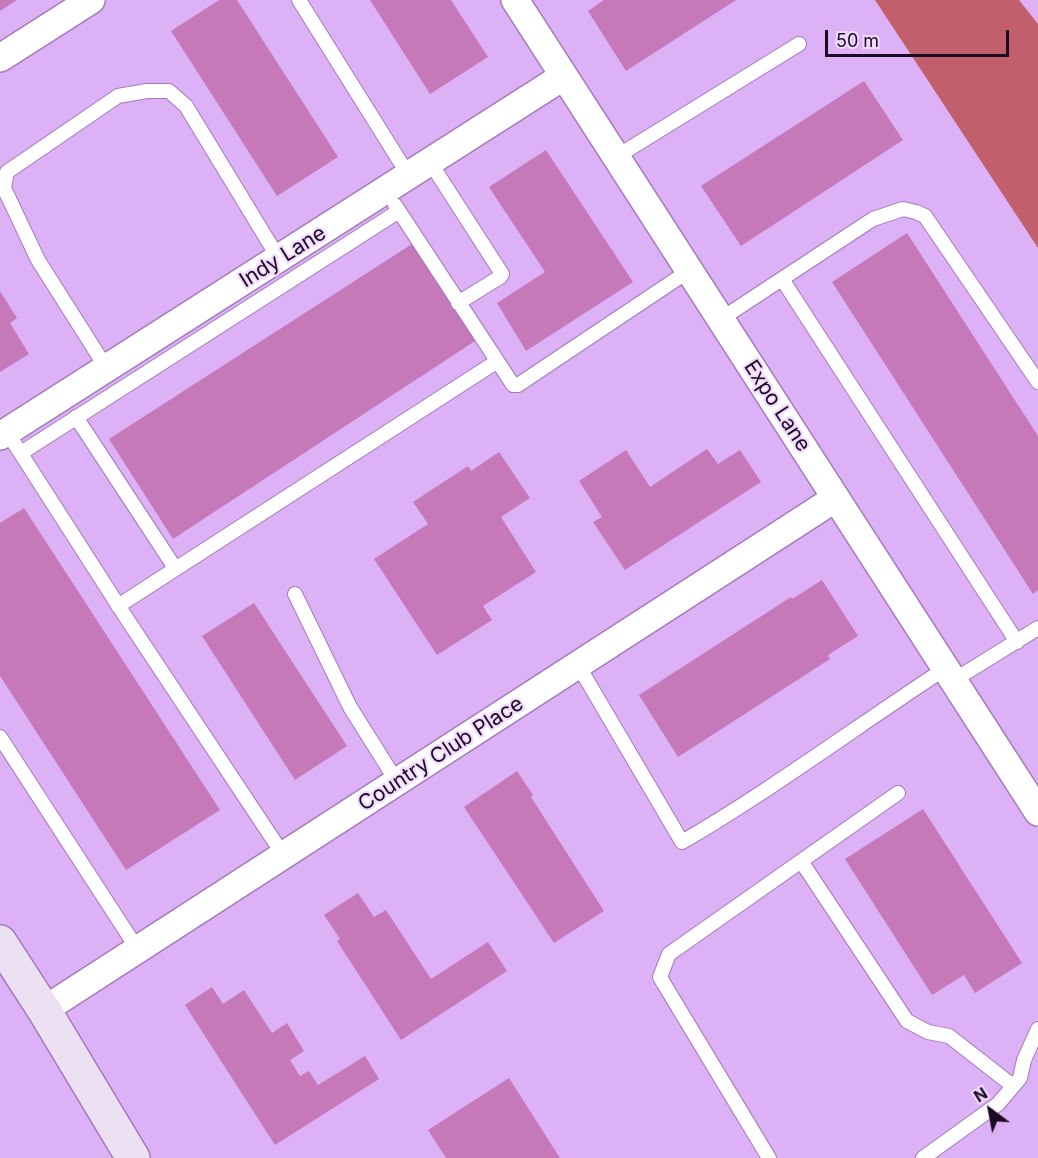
<!DOCTYPE html>
<html>
<head>
<meta charset="utf-8">
<style>
	body { margin:0 }
	#map { position:relative; width:1038px; height:1158px; overflow:hidden; background:#ddb1f5; font-family:Inter,sans-serif }
	canvas { display:block }
	.north { position:absolute; left:960px; top:1080px; width:60px; height:60px; -webkit-text-stroke:4px #f2dbff; paint-order:stroke; rotate:328deg; font-size:16px; font-weight:700; line-height:24px; text-align:center; color:#1b0b23 }
	.north::after { content:''; display:block; margin:auto; width:21px; height:27px; background:#1b0b23; clip-path:polygon(50% 0,100% 100%,50% 72%,0 100%) }
	.scale { position:absolute; left:825px; top:30px; width:184px; height:27px; box-sizing:border-box; border:3px solid #1b0b23; border-top:0; padding-left:8px; font-size:18px; line-height:21px; white-space:nowrap; color:#1b0b23; -webkit-text-stroke:4px #f2dbff; paint-order:stroke }
</style>
</head>
<body>
<div id="map">
<canvas width="1038" height="1158"></canvas>
<div class="north">N</div>
<div class="scale">50 m</div>
</div>
<script>
const context = document.querySelector('canvas').getContext('2d');
context.lineJoin = 'round';
function fillPath(path, color) { context.fillStyle = color; context.fill(path, 'evenodd'); }
function trace(path, color, width, dash) { context.strokeStyle = color; context.lineWidth = width; context.lineCap = dash ? 'butt' : 'round'; context.setLineDash(dash || []); context.stroke(path); }
function label(font, color, halo, rows, align = 'center') {
  context.font = font + ' Inter,sans-serif'; context.lineWidth = 4.5; context.setLineDash([]); context.textBaseline = 'middle'; context.strokeStyle = halo; context.fillStyle = color; for (const [text, x, y, turn = 0] of rows) {
    context.save(); context.translate(x, y); context.rotate((+turn || 0) * Math.PI / 180); context.textAlign = isNaN(turn) ? turn : align; if (halo) context.strokeText(text, 0, 0); context.fillText(text, 0, 0); context.restore();
  }
}
const forest = new Path2D(`
	M875,0H1019L1038,24V248Z`);
const building = new Path2D(`
	M0,0H17L0,11Z
	M219,0H237L338,157L277,196L171,31Z
	M370,0H451L488,57L430,94Z
	M604,0H736L626,71L588,11Z
	M864,81L903,140L741,246L701,186Z
	M546,150L633,282L526,351L497,303L545,272L489,187Z
	M907,233L1038,436V590L1033,594L832,282Z
	M412,244L475,341L173,539L109,439Z
	M0,291L17,318L10,323L29,354L0,372Z
	M707,449L718,464L740,450L761,482L625,570L593,522L602,517L579,481L626,450L650,487Z
	M499,452L530,498L501,517L536,572L483,606L492,620L437,655L374,559L428,524L413,502L468,466L471,471Z
	M24,508L220,810L126,870L0,676V523Z
	M822,580L858,636L828,655L830,659L678,757L639,695L791,597L792,599Z
	M254,603L347,746L295,780L202,636Z
	M517,771L533,795L531,797L604,911L554,943L464,807Z
	M923,809L1022,963L975,993L964,975L932,995L845,859Z
	M358,893L374,917L386,910L431,979L488,942L507,971L401,1040L337,941L340,939L324,915Z
	M212,987L223,1004L244,990L272,1033L287,1023L304,1051L290,1060L300,1076L309,1071L318,1085L365,1056L379,1079L275,1145L185,1005Z
	M509,1078L560,1158H446L428,1130Z`);
const lane = new Path2D(`
	M299,0L409,176
	M616,157L799,44
	M430,162L502,274L500,277L458,303
	M395,205L513,385H518L690,270
	M782,279L1017,642
	M721,319L873,219L903,209L916,212L925,216L1038,382
	M107,369L38,260L4,188L7,172L118,96L147,91H169L186,106L279,259
	M76,417L175,568
	M7,432L125,616L284,856
	M21,453L399,211
	M295,594L350,707L397,782
	M118,606L496,362
	M578,665L682,842C773,789 857,726 946,668
	M954,680L1038,628
	M0,737L138,950
	M801,861L907,1021L928,1032L949,1036L1013,1086
	M769,1158L664,984L660,977L669,954L898,793
	M923,1158L998,1104L1020,1078L1024,1060L1038,1029`);
const street = new Path2D(`
	M515,0L1038,812
	M0,58L91,0
	M0,436L564,76
	M44,1010L836,498`);
const secondary = new Path2D(`
	M0,942L44,1010L133,1158`);
const streetNames = [
	["Indy Lane",283,257,-32],
	["Expo Lane",777,406,57],
	["Country Club Place",441,754,-33]
];
fillPath(forest, '#c25f6c');
fillPath(building, '#c679b9');
trace(lane, '#a47abb', 16);
trace(street, '#a47abb', 30);
trace(secondary, '#a47abb', 36);
trace(lane, '#fff', 14);
trace(street, '#fff', 27);
trace(secondary, '#ece0f3', 33);
label('21px', '#1b0b23', '#f2dbff', streetNames);
</script>
</body>
</html>
